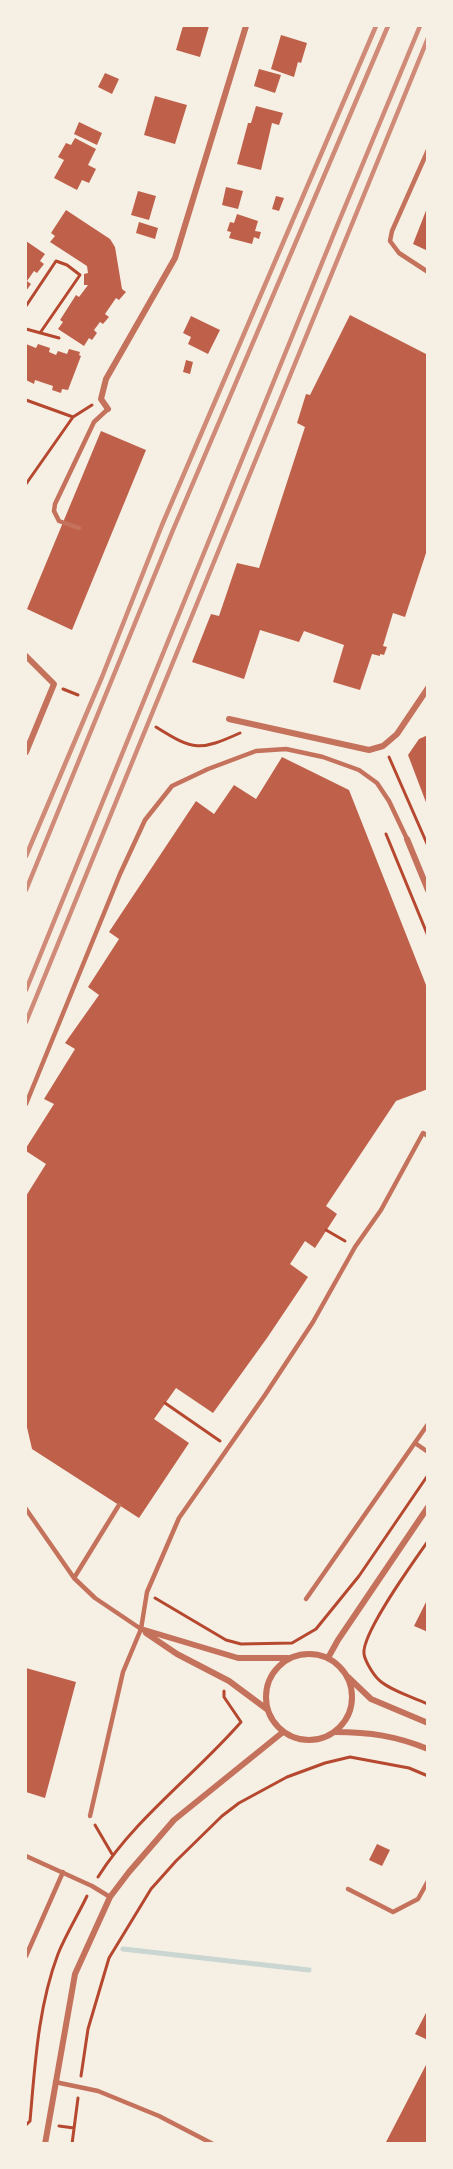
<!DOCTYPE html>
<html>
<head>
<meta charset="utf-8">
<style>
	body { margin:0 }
	#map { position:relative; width:453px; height:2169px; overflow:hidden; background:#f6efe4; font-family:"Noto Serif",serif }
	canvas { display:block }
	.frame { position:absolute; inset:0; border:27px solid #f6efe4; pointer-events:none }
</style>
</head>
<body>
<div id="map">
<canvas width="453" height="2169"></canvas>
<div class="frame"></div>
</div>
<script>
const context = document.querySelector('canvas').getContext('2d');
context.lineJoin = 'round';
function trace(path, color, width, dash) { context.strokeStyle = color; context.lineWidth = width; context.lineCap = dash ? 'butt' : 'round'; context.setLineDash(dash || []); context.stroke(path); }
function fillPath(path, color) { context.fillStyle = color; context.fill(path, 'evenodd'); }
const stream = new Path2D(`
	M123,1949L309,1970`);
const building = new Path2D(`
	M183,26H209L200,57L176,50Z
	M281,35L307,43L301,63L298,62L294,77L271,69Z
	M259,69L281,75L275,93L254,86Z
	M105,73L119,79L112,94L98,87Z
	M155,96L187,105L175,144L144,135Z
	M256,106L283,113L279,125L272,123L261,170L237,164L248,123H251Z
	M79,122L102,133L97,145L74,134Z
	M75,138L96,149L88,165L96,169L89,183L82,180L77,190L54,178L64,160L58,157L66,143L71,145Z
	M226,187L243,191L238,209L222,205Z
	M138,191L156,196L149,220L131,215Z
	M276,196L284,198L279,211L272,209Z
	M427,208H428V251L413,244Z
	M66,210L110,239L115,247L122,289L126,292L119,300L116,298L105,314L109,317L103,324L100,322L94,330L97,333L92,340L89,338L84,346L58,329L63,322L60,320L76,295L79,297L88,285H84V274L88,273L87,266L50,242L55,236L51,233Z
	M237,214L258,221L255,231L261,232L259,239L254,237L252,244L229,238L231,232L227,231L230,222L234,223Z
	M139,222L158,228L155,239L136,233Z
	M26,241L45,254L40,261L44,264L37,273L34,271L27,281L31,284L26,291Z
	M350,315L428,355V547L405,617L393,613L383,646L387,647L384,655L380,654V656L372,654L360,690L333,682L344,645L304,631L299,642L260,630L244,679L192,662L211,614L219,616L237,563L259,568L305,427L297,423L306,394L310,395Z
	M191,316L220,330L208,354L188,344L191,337L183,333Z
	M26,344L36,348L38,344L50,348L49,352L56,355L58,351L67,354L69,349L80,352L79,355L81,356L68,390L62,389L61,393L52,390L53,386L35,380L34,384L26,380Z
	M186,360L193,362L190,374L183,372Z
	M101,431L146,450L72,630L27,609Z
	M428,735V805H427L408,755L419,739Z
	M282,757L349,790L428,990V1089L396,1101L326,1206L337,1214L315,1248L305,1241L290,1264L308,1277L267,1338L213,1413L176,1388L154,1419L189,1443L139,1518L32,1449L26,1423V1196L46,1164L26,1151V1148L54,1104L44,1099L75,1049L65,1043L99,995L88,987L119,939L109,932L196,801L214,814L234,785L256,799Z
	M428,1598V1632L414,1626Z
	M26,1668L76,1682L45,1798L26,1792Z
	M377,1844L390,1850L382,1866L369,1860Z
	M428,2009V2040L415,2034Z
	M428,2061V2144H385Z`);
const path = new Path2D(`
	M26,306L56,261L67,265L80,275L40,333
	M26,329L59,338
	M26,400L73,417L92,405
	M26,484L73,417
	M63,689L78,695
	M156,727C194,751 200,751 240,733
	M389,757L428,846
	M386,834L428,936
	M326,1230L345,1241
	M165,1403L220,1441
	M428,1541C414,1561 361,1634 364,1654C365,1661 373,1674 378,1679C387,1689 414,1698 428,1704
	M155,1598L226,1640L241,1644L292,1643L316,1629L359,1576L428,1475
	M95,1825L112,1854
	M98,1877C136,1817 195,1775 241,1722L224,1697V1691
	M81,2076L88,2029L109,1958L151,1889L176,1861L222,1816L239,1803L287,1777L325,1763L350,1757L409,1768L428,1776
	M26,2125L30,2121C35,2065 38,2007 58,1954C66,1934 78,1915 87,1896
	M59,2126L74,2128
	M72,2144L78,2098`);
const service = new Path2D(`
	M428,150L392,231L390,241L399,253L428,272
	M79,528L59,521L54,511L55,504L94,422L108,409
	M26,1104L120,874L145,820L172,786L208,769L256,751L286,749L323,757L359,770L377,783L389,801L407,839
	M415,1443L428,1452
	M26,1509L74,1578L95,1598L141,1629
	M74,1578L119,1505
	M306,1599L428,1424
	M90,1816L123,1672L141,1629L147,1592L179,1518L265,1395L313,1322L355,1247L381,1210L423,1133L428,1136
	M26,1856L92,1886L110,1897
	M348,1889L393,1912L418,1899L428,1881
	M26,1956L63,1872
	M55,2082L98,2091L159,2116L213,2144`);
const minor = new Path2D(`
	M108,409L101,399L106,379L175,258L246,26
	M26,656L54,684L26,752
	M229,719L369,750L383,746L397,734L428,688
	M407,839L428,890
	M141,1629L238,1658H288
	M146,1633L177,1654L229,1681L268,1710
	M266 1697a43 43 0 1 1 86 0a43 43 0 1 1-86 0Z
	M328,1658L338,1640L428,1507
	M348,1677L371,1699L428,1723
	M335,1732C370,1732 396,1736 428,1749
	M45,2144L75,1974L110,1897L129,1872L174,1820L283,1732`);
const rail = new Path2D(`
	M26,856L102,677L162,525L376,26
	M26,890L173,530L388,26
	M26,990L337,226L420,26
	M26,1022L428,38`);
trace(stream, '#c9d6d2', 5);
fillPath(building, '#bf614a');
trace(path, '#b5482f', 3);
trace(service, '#c5725c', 4.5);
trace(minor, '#c5725c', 6);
trace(rail, '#cf8b77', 4.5);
</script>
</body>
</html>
